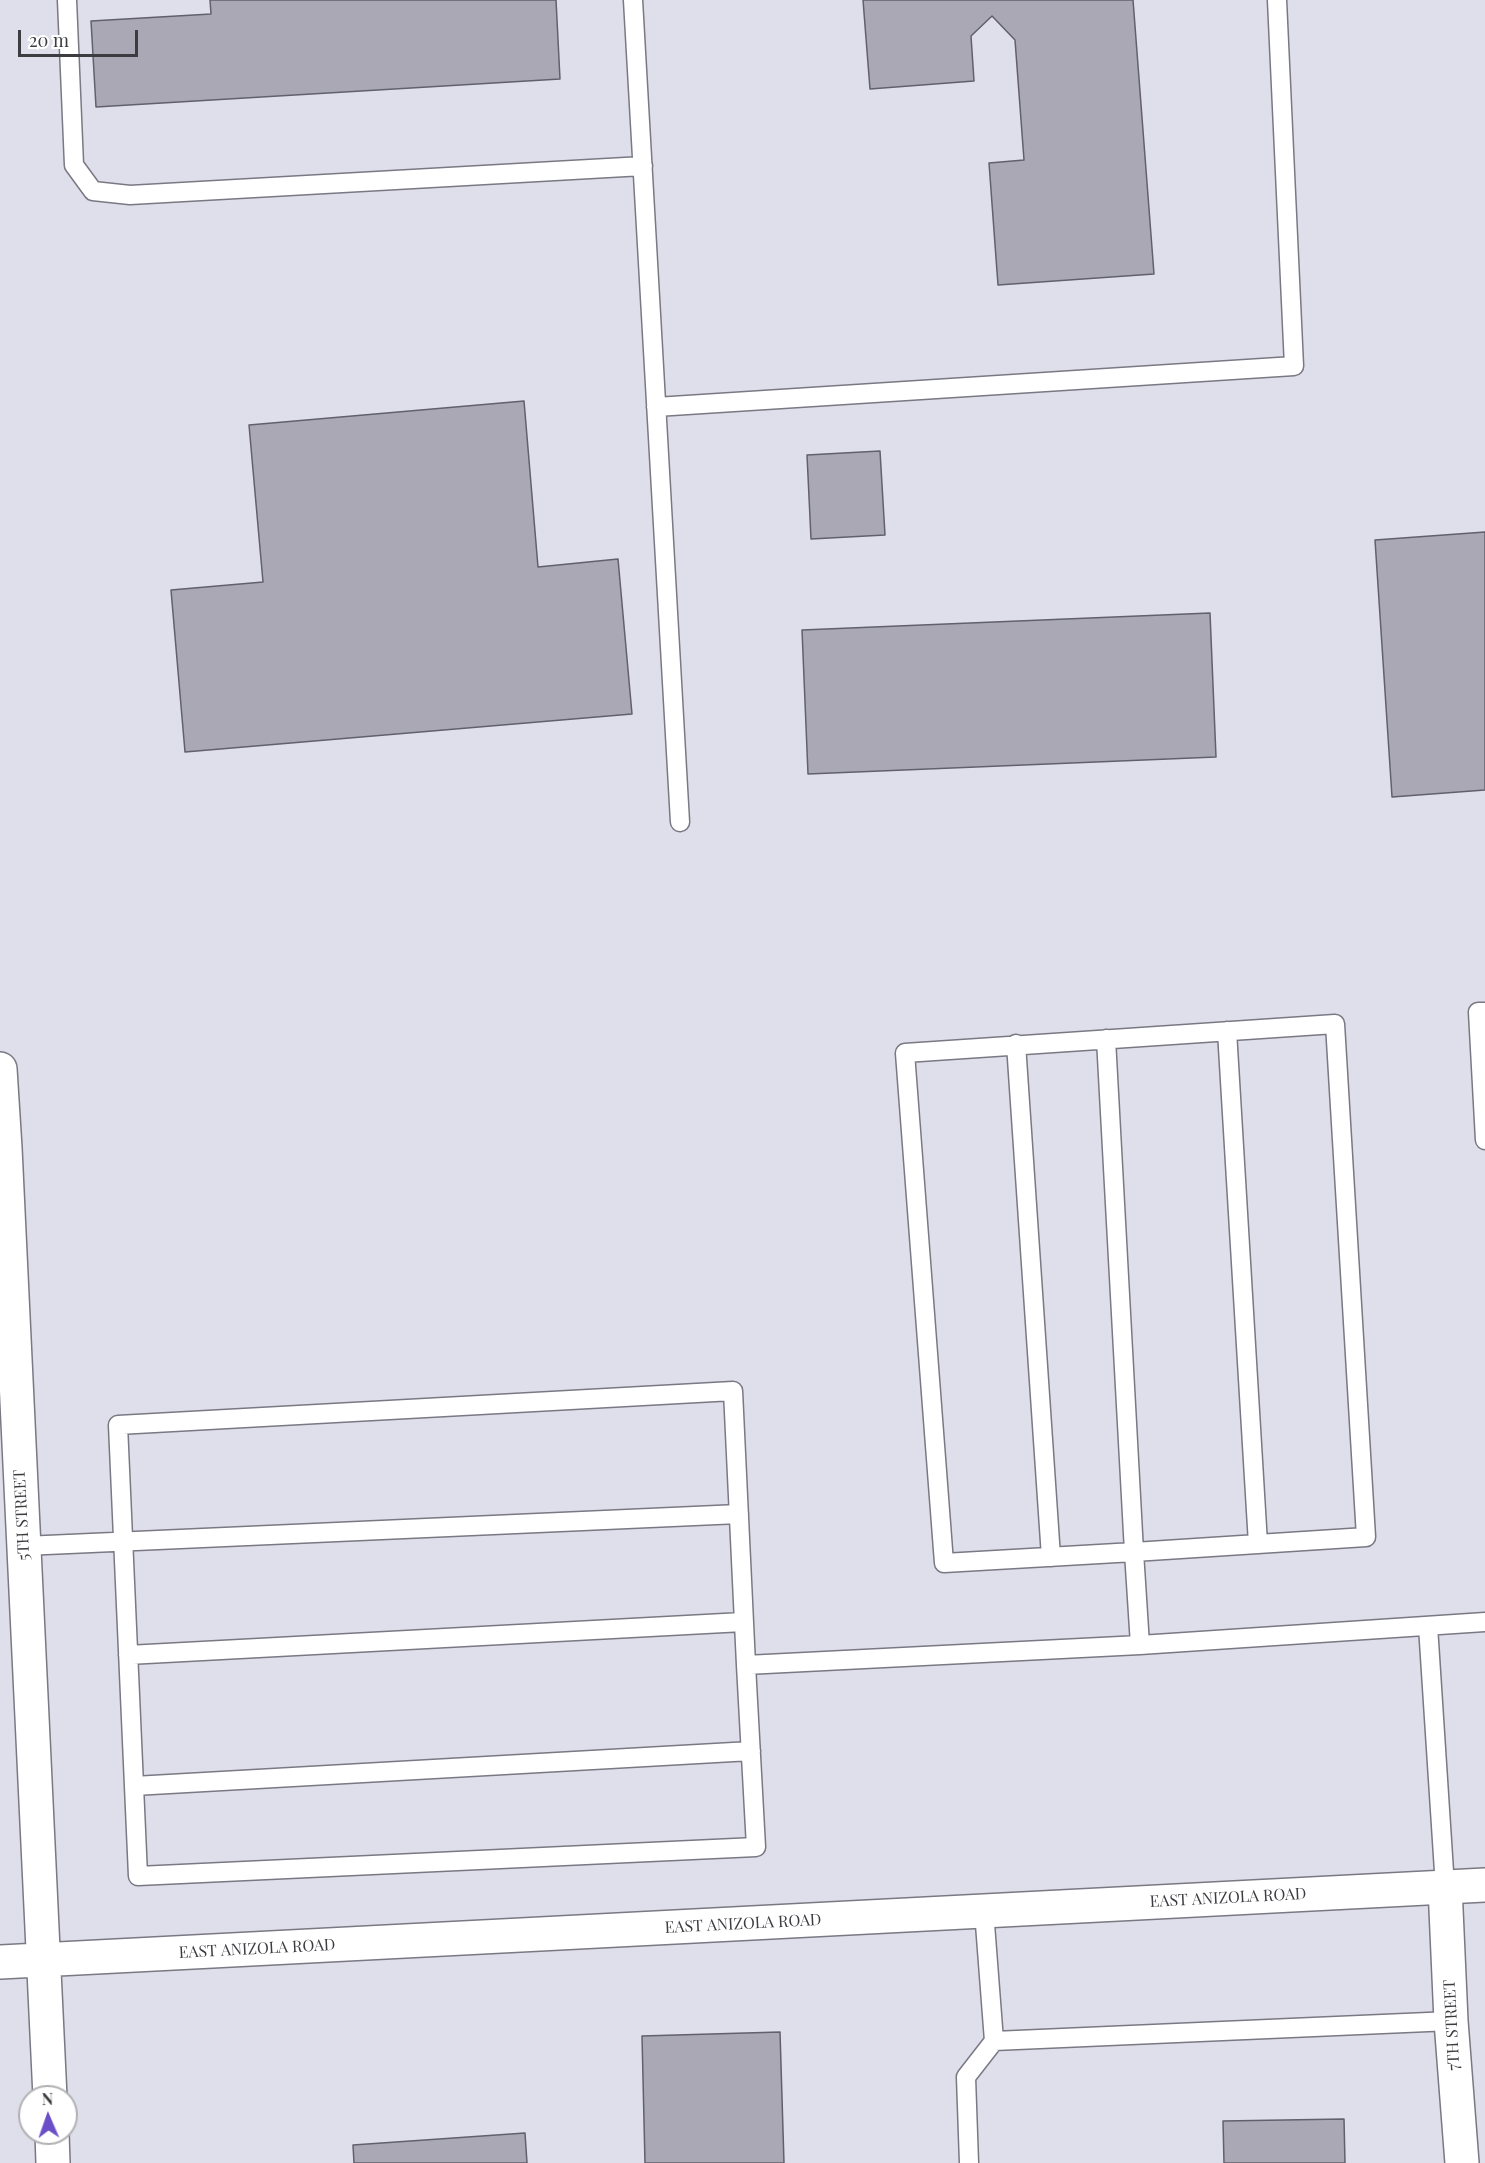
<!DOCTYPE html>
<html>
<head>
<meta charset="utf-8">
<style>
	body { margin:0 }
	#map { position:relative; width:1485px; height:2163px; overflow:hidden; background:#dfdfeb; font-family:"Playfair Display",serif }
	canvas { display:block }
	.north { position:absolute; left:18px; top:2085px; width:60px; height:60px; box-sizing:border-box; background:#fff; border:2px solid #b1b1b3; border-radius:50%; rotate:358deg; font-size:16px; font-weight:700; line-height:24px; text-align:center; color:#3c3c41 }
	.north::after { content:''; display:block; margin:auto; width:21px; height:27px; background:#6a4fc8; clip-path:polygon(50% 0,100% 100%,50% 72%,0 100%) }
	.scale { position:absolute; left:18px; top:30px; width:120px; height:27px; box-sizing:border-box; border:3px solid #3c3c41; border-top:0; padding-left:8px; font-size:18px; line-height:21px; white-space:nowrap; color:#3c3c41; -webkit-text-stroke:4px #fff; paint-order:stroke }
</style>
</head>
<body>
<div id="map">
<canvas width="1485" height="2163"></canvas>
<div class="north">N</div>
<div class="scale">20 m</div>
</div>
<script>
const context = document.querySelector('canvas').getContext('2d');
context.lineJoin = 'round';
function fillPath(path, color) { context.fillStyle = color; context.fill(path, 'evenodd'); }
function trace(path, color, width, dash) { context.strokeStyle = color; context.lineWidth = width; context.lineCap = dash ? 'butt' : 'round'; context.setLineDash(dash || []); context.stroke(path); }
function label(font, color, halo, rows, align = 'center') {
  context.font = font + ' "Playfair Display",serif'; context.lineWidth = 4.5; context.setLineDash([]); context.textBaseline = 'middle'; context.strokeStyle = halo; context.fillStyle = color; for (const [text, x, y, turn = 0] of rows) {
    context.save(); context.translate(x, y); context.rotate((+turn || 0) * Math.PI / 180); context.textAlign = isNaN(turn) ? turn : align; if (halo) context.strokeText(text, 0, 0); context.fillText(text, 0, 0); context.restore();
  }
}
const building = new Path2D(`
	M210,0H556L560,79L96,107L91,21L211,14Z
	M863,0H1133L1154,274L998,285L989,163L1024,160L1015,40L992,16L971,36L974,81L870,89Z
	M524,401L538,567L618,559L632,714L185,752L171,590L263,582L249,425Z
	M880,451L885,535L811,539L807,455Z
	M1485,532V790L1392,797L1375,540Z
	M1210,613L1216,757L808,774L802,630Z
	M780,2032L784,2163H645L642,2036Z
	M1344,2119L1345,2163H1224L1223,2121Z
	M525,2133L527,2163H354L353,2145Z`);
const lane = new Path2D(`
	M67,0L74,165L93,191L130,195L643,166
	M633,0L680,822
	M656,407L1294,366L1277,0
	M1485,1012H1478L1485,1140
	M1227,1031L1258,1544
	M1106,1039L1134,1552L944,1563L905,1053L1335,1024L1366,1537L1134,1552L1140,1645
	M1016,1044L1051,1557
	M733,1391L746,1665L756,1847L138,1876L118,1425Z
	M24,1546L739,1514
	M1428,1626L1445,1887
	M128,1655L743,1622
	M746,1665L1140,1645L1485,1622
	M134,1786L751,1751
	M984,1911L994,2041L1451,2021
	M969,2163L966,2077L994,2041`);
const street = new Path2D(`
	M1445,1887L1451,2021L1462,2163`);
const secondary = new Path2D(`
	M0,1069L5,1148L50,2097
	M0,1962L1485,1885
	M52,2133L53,2163`);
const streetNames = [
	["5TH STREET",22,1515,-93],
	["EAST ANIZOLA ROAD",1228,1898,-3],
	["EAST ANIZOLA ROAD",743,1924,-3],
	["EAST ANIZOLA ROAD",257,1949,-3],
	["7TH STREET",1452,2025,-93]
];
fillPath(building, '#a9a8b4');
trace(building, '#61606b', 1.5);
trace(lane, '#797883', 21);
trace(street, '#797883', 36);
trace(secondary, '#797883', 36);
trace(lane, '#fff', 18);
trace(street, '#fff', 33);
trace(secondary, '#fff', 33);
label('16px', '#3c3c41', '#fff', streetNames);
</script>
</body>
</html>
